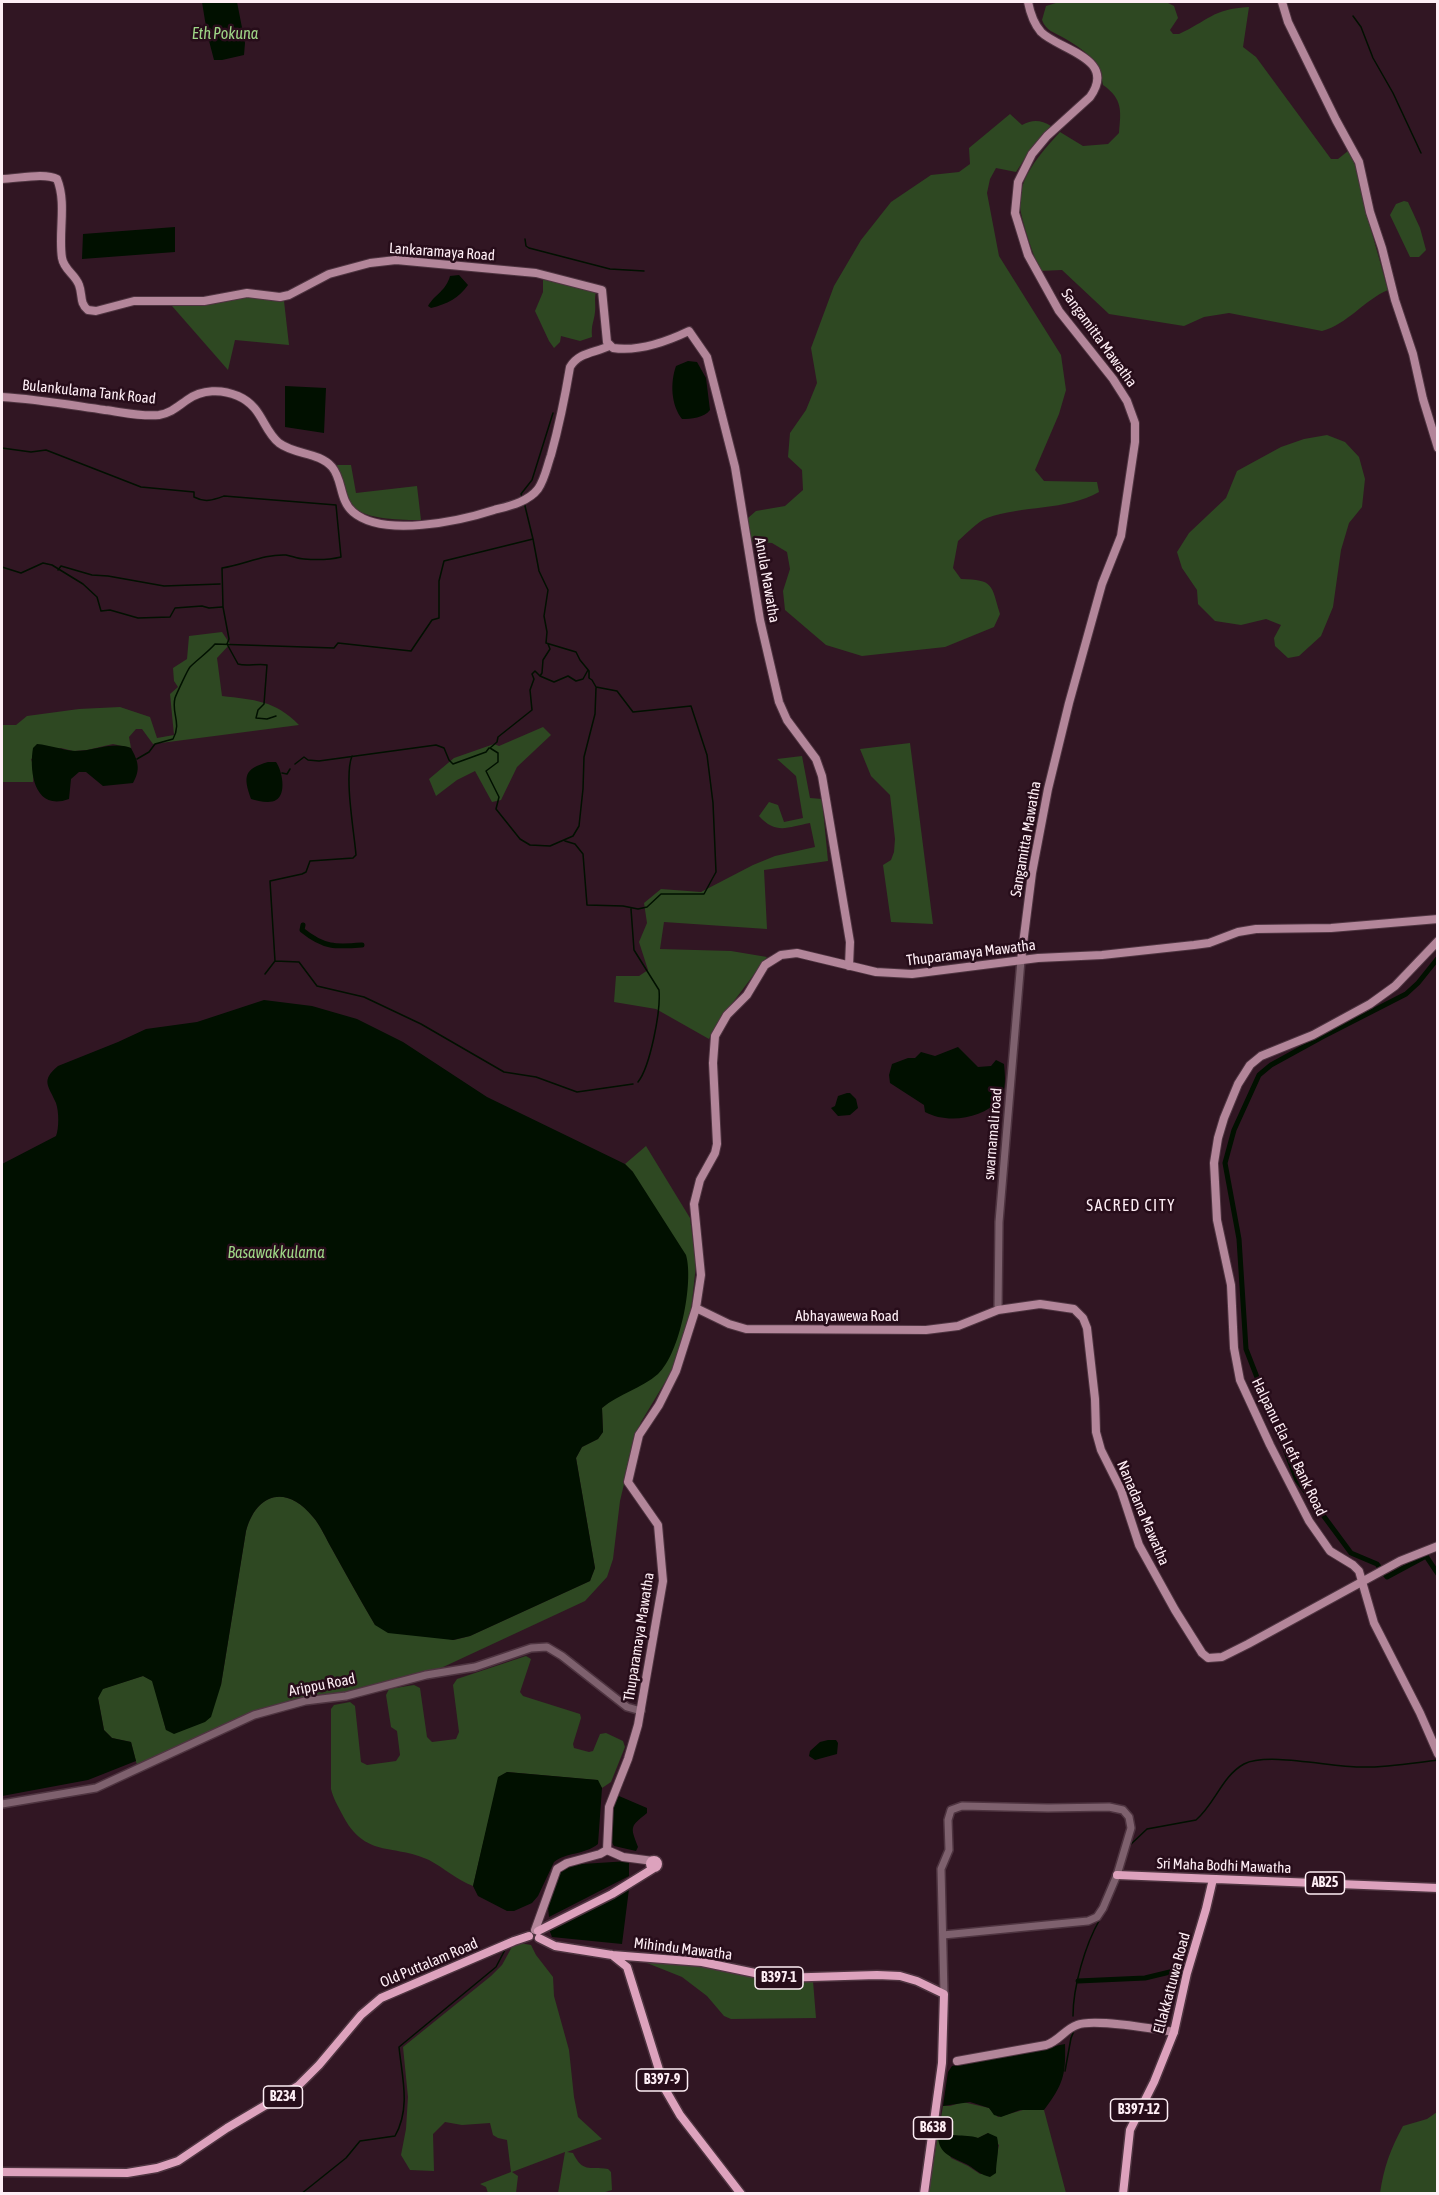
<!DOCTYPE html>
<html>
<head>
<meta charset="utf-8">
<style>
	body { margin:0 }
	#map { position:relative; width:1439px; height:2195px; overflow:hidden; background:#311623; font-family:"Asap Condensed",sans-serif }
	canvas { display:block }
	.frame { position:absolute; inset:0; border:3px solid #feeef5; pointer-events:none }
</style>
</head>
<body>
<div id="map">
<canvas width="1439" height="2195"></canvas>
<div class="frame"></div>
</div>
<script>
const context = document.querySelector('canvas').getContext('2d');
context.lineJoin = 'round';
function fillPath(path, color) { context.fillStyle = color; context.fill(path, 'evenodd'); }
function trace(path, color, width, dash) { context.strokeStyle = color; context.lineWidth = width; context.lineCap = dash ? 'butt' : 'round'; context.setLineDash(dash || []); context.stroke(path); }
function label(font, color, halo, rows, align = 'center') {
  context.font = font + ' "Asap Condensed",sans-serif'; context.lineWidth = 5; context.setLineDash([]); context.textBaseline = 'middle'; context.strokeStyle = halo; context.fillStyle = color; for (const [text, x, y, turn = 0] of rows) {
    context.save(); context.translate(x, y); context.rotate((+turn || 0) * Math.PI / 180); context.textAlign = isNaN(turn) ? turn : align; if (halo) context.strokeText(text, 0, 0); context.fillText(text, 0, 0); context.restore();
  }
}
const green = new Path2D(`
	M1059,2H1166L1174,6L1178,18L1170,30L1173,34H1179C1208,21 1212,9 1249,7L1243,47L1256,57L1331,159H1338L1348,151L1355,161L1366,212L1388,290C1364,300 1348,324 1322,331L1229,313L1204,317L1184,326L1109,314L1062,270L1039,271C1033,252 1025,232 1021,213C1014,181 1041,153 1060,132L1083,146L1108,144L1119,133C1121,111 1123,99 1103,85C1098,60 1085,50 1064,38C1054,32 1046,31 1042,20L1046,6Z
	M1010,114L1022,125C1033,119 1041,120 1051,126L1031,149L1016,172L996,168L990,179L987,193L999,256L1061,355L1066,390L1059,414L1035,470L1044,481L1097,482L1099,492C1066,511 1022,505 987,518C977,522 966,534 958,541L953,568L961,579C994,580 991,584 1000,614L994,627L945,647L862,656L826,645L785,610L783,591L790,569L787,552L772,543L750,541L748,518L756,511L785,506L803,490L802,470L788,457L790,433L806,410L817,383L811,348L834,286L861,240L891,202L931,175L959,172L970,164L969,148Z
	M1404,201L1408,202L1420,228L1426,250L1419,257H1410L1390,215L1396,204Z
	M543,278L596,292C594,299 596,305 595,312C594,322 591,324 592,337L580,341L561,336L560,342L554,348L549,341L535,311L543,292Z
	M254,295L284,301L289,345L235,340L228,370L172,306L203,304Z
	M1327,435L1345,442L1359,457L1365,479L1362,507L1349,523L1341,550L1333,607L1321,636L1299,656L1288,658L1275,646L1274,638L1281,625L1266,619L1241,625L1215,621L1198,604L1197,590L1182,568L1177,552L1189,533L1226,498L1237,471L1281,447L1304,439Z
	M337,465H351L356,493L417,486L421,520C403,520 365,520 352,506C343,497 339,477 337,465Z
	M222,632L230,644L217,658L222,696C254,700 275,700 299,725L153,744L142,729H136L129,737L131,748L113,744L87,750L73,751L61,748L31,759L34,769L33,782H2V725H16L27,716L79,709L120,707L150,717L157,738L174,735L170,694L178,687L174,681L173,668L187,659L189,636Z
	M543,727L551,735L517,767L501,800L492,802L475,771L457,780L436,796L429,779L454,758L494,744L499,746Z
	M910,743L933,924L891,922L883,865L891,860L894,852L895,839L890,795L871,776L860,749Z
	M802,756L810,798L822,799L828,861L764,870L767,929L664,922L660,949L731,951L767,957L716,1025L709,1039L656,1009L614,1002L616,976H639L648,970L639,942L647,923L644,903L661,889L701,892L753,865L775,856L815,847L810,823C788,827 776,835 759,816L769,802L778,805L784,822L803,818L796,776L777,759Z
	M646,1146L690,1218L696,1265L691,1311L673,1369L641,1422L635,1438L620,1501L613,1559L607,1577L585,1601L426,1675L254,1715L138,1769L131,1742L112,1738L104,1730L98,1698L102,1689L143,1676L153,1681L166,1730L221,1685L246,1531C257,1492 287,1485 313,1517C321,1526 326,1539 332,1549C346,1574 360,1600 375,1625L454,1640L470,1636L590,1581L595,1568L576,1458L582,1447L598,1439L603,1432L602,1408L610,1401L633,1172L625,1164Z
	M526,1656L531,1659L520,1692L523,1696L580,1714L581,1718L573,1744L574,1748L589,1752L593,1751L600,1734L606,1733L623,1741L625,1747L611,1782L602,1788L597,1780L507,1772L499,1777L473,1886C457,1880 444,1868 429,1860C392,1843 365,1859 342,1814C338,1806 333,1798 331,1789V1709L334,1705L350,1702L355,1706L361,1762L367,1765L396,1761L400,1755L397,1731L391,1727L386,1695L389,1689L414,1685L420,1688L427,1737L432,1742L456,1739L459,1732L453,1685L457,1679Z
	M520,1943L531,1945L536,1955L553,1977L554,1996L569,2050L574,2097L578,2117L602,2139L567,2152L573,2153C583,2173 588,2166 608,2169L611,2172L612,2190L602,2193H558L565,2152L512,2172L518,2176L516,2193H488L486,2187L480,2184L511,2172L507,2140L498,2138L493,2135L490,2123L462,2125L445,2122L433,2134L434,2171L410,2170L401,2155L406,2129L408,2097L403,2047L491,1976L502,1965L513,1945Z
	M632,1957L697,1964L773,1982L813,1981L816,2018L731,2019L724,2016L707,1996L682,1977Z
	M963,2102L989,2108L998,2117L1023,2110H1044L1066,2193L928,2194L943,2106H950ZM988,2133L999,2145L996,2160V2173L980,2174L968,2166L951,2158L942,2134L978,2138Z
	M1437,2112V2193H1380C1384,2167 1390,2150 1403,2126L1427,2119Z`);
const water = new Path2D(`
	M202,2H237L245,43L244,55L222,60H214L207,33Z
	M175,227V252L82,259L83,234Z
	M459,275L468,285C459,298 447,304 431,308L428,306C435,294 446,291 450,276Z
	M688,361L697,362L706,378L710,410C704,418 691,419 682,419C671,405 670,383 676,366Z
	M285,386L326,388L324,433L285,427Z
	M37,744C50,745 62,750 75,751C95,751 112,741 131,748C138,761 141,769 133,783L103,786L86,772H79L71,779L69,799C34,812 29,771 33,748Z
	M268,762H276C282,770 287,794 276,800C270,804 258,801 251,799C243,776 244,769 268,762Z
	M264,1000L312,1006L357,1019L403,1042L487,1097L625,1164L633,1172L686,1255C694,1282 680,1354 658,1374C642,1388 619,1394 602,1408L603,1432L598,1439L582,1447L576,1458L595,1568L590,1581L470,1636L453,1640L388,1633L375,1625C360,1600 346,1574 332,1549C326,1539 321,1526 313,1517C287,1485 257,1492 246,1531L221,1685L211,1717L205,1722L174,1734L166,1730L152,1681L143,1676L103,1689L98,1698L104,1730L112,1738L131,1742L136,1761L88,1780L2,1796V1164L56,1136C59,1128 59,1112 56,1103C49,1086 40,1081 58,1066L118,1042L146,1029L197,1022Z
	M958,1047L978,1067L991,1066L996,1060L1004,1064C1005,1075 1007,1091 999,1100C982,1119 947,1124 925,1112L924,1105L890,1083L889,1075L892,1064L908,1058H915L921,1052L935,1056Z
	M847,1093H850L856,1099L858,1108L850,1115L838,1116L831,1108L835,1106L838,1096Z
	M828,1740H836L838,1743L837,1754L815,1760L809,1756L810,1751L820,1742Z
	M507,1772L598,1780L602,1788L598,1844C584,1855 567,1852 554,1862L538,1896L532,1903L514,1911H507L478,1896L473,1886L498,1777Z
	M619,1796L647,1808V1813C630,1827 630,1826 638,1847L636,1851L614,1846L611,1841L614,1799Z
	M629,1861V1876L549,1917L548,1907L558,1870L566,1865Z
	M629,1889L622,1944L552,1937L549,1929Z
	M1065,2044C1066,2075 1063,2085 1044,2110H1020L1001,2117L994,2115L989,2108L970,2102L943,2106L948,2072L952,2066Z
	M988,2133L997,2137C1000,2148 996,2161 996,2173L990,2177C981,2175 976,2170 968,2165C953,2157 938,2155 938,2135C945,2135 972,2135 978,2138Z`);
const stream = new Path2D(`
	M1353,16L1361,27L1373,58L1393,93L1421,153
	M525,239L526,246L529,248L610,269L644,271
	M2,448L31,452L46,450L141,487L194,492V497C205,503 213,500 224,496L336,505L341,557C329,560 316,560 304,559C298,559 292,556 286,555C263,554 244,565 222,568L223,607L229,639L227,644L238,664C247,667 257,663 267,665L264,704L258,710L256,718L267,719L276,716
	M523,498L521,494L532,480L553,413
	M533,539L539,571L548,590L544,616L547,632L546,643L576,652L580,660L589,671V678L592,680L596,687L617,691L633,712L691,706L707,755L713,803L716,872L704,894H661L647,907L638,909L623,906L587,905L583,854L575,844L565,841
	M2,567L21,573L43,563L52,565L83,584L97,597L101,611L110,610L138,618L170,617L175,608L202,606L209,608L222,607
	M58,570L61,566L92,575L108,576L164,586L220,584
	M588,670L583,679L576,681L568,676L554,682L540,676L535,671L532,674L534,679L530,690L532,710L498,737L497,742L490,748L498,753V762L486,771L499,797L496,809L520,839L530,845L550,846L573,836L579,826L583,789L584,757L595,714L596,688
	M540,676L542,673L543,660L550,649L548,644
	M137,759L149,752L155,744L173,739C182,723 171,713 175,698C176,695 188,669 190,667C198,659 207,653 215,644L334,648L338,643L411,651L432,620L439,618V581L444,561L533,539L524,502
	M295,764L304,757L308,760L319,761L436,745L444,748L449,760L453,764L486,752L489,748
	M282,773L287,774L290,769
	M631,909L634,950L659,990C661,1011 650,1067 638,1082
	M275,961L299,962L317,986L364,997L421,1024L504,1072L536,1077L577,1092L633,1084
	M265,974L275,961L270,881L302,874L306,872L310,861L353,858L356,855C354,831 344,776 352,756
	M1129,1846L1147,1829L1196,1820C1215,1804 1222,1776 1244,1764C1267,1752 1331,1767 1359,1767C1385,1768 1412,1763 1438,1760
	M1122,1872L1128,1850
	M1108,1905L1120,1879
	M1073,2016C1073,1987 1085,1945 1100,1919
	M1065,2071L1071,2038L1074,2031
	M301,2194L346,2158L360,2141L395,2136C411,2108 402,2077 399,2047L496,1967L506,1948`);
const canal = new Path2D(`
	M303,925L302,930C324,948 336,947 362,945
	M1438,958L1418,983L1406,994L1322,1037L1271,1065L1259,1075L1234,1130L1225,1163L1239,1239L1246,1349L1297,1480L1351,1553L1377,1564L1387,1577L1426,1556L1438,1574
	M1078,1981L1145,1978L1174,1971L1180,1973`);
const tertiary = new Path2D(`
	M998,1310L999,1222L1021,960
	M2,1804L96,1788L254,1715L305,1701L346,1696L426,1675L475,1667L531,1648L547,1647L562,1656L627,1707L641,1711
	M943,1935L1088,1921L1097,1917L1103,1908L1117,1875L1131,1828L1129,1817L1123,1810L1109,1807L1048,1808L962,1806L951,1810L948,1820L949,1850L941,1869L944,1994`);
const secondary = new Path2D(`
	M1282,2L1288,22L1336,120L1359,162L1370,212L1382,248L1395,300L1413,354L1423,399L1438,448
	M2,179C16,179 45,172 57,179C67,203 58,233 62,258C64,270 75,274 79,285C83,295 79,303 88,310L96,311L134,301H204L247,293L280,297L289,295L329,274L370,263L396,260L536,273L602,290L607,342L613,348C639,352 666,342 689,331L707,357L735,467L760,620L779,702L787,720L816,759L822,776L850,942L849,966
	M2,397C37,399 70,405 105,410C122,412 141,417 159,415C171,413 177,407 187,400C202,389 222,389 238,396C263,407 262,429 279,443C295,455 319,452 332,467C343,480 339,500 353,512C383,538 460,521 494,510C509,506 528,502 538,489C545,479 547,466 551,455C559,426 565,397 570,367C579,352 595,353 609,346
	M1438,941L1395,986L1370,1004L1313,1035L1261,1056L1250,1065L1238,1084L1224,1118L1218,1138L1214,1163L1217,1220L1231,1285L1234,1348L1240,1380L1270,1445L1309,1521L1330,1551L1353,1565L1359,1571L1374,1623L1420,1713L1438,1754
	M1021,960L1032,873L1048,789L1069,703L1102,584L1121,536L1135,442V423L1127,401L1113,379L1059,311L1028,255L1015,213L1018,182L1032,154L1047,136L1090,97C1118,58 1059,50 1041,32C1034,24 1030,12 1028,2
	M696,1308L729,1324L746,1329L926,1330L958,1326L998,1310L1040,1304L1074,1309L1083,1318L1087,1328L1095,1399L1096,1432L1101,1450L1121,1490L1139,1545L1175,1610L1202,1653L1208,1658L1222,1657L1248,1644L1400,1561L1438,1546
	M607,1850L623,1857L653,1861
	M535,1930L557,1869L567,1863L600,1854L607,1850L609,1807L628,1759L638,1725L663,1581L658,1525L628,1482L639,1435L659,1405L676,1371L696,1308L701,1275L694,1204L700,1180L715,1153L717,1144L713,1063L715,1036L727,1015L747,995L765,965L781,955L797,953L876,972L912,974L1038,958L1102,955L1194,945L1209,943L1238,932L1256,929L1331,928L1438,919
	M957,2061L1046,2045C1059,2041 1065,2029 1077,2025C1093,2018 1155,2029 1174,2032`);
const primary = new Path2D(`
	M650 1864a4 4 0 1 1 8 0a4 4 0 1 1-8 0Z
	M1117,1875L1438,1888
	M538,1931L612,1894L654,1868
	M539,1938L555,1946L612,1955L702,1962L779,1978L877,1975L900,1976L917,1981L944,1994L942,2063L924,2194
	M612,1955L627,1967L665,2089L680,2115L741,2194
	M2,2172L127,2173L157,2168L178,2161L227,2128L298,2086L319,2065L361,2015L381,1998L514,1941L529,1936
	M1123,2194L1130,2130L1154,2082L1174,2032L1187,1973L1206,1909L1213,1879`);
const shields = [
	[1325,1883,39],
	[779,1978,48],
	[662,2080,51],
	[283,2097,39],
	[1139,2110,57],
	[933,2128,39]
];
const shieldNames = [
	["AB25",1325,1883],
	["B397-1",779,1978],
	["B397-9",662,2080],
	["B234",283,2097],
	["B397-12",1139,2110],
	["B638",933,2128]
];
const streetNames = [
	["Lankaramaya Road",442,252,4],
	["Sangamitta Mawatha",1099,338,54],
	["Bulankulama Tank Road",89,392,6],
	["Anula Mawatha",767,580,80],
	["Sangamitta Mawatha",1026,839,-80],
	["Thuparamaya Mawatha",971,953,-7],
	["swarnamali road",993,1134,-85],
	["Abhayawewa Road",847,1316],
	["Halpanu Ela Left Bank Road",1289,1447,64],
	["Nanadana Mawatha",1143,1513,67],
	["Thuparamaya Mawatha",639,1637,-81],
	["Arippu Road",322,1685,-11],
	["Sri Maha Bodhi Mawatha",1224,1866,2],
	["Mihindu Mawatha",683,1949,7],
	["Old Puttalam Road",429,1963,-23],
	["Ellakkattuwa Road",1172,1983,-75]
];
const waterNames = [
	["Eth Pokuna",225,34],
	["Basawakkulama",276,1253]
];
const neighbourhoodNames = [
	["SACRED CITY",1131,1206]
];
fillPath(green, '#2e4822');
fillPath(water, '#011000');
trace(stream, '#011000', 1.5);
trace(canal, '#011000', 5);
trace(tertiary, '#4e3440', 10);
trace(secondary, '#4e3440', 10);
trace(primary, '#4e3440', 11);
trace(tertiary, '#7e616e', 7);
trace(secondary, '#b3869a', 8);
trace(primary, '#dda2bd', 8);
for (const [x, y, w] of shields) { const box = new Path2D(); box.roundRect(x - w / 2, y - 11, w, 22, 4.5); context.fillStyle = '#270d1a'; context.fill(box); trace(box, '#feeef5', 1.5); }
label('bold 14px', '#feeef5', null, shieldNames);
label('15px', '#feeef5', '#270d1a', streetNames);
label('italic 16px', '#9ed686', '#270d1a', waterNames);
context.letterSpacing = '1.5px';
label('16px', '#feeef5', '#270d1a', neighbourhoodNames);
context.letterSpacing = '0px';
</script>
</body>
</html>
